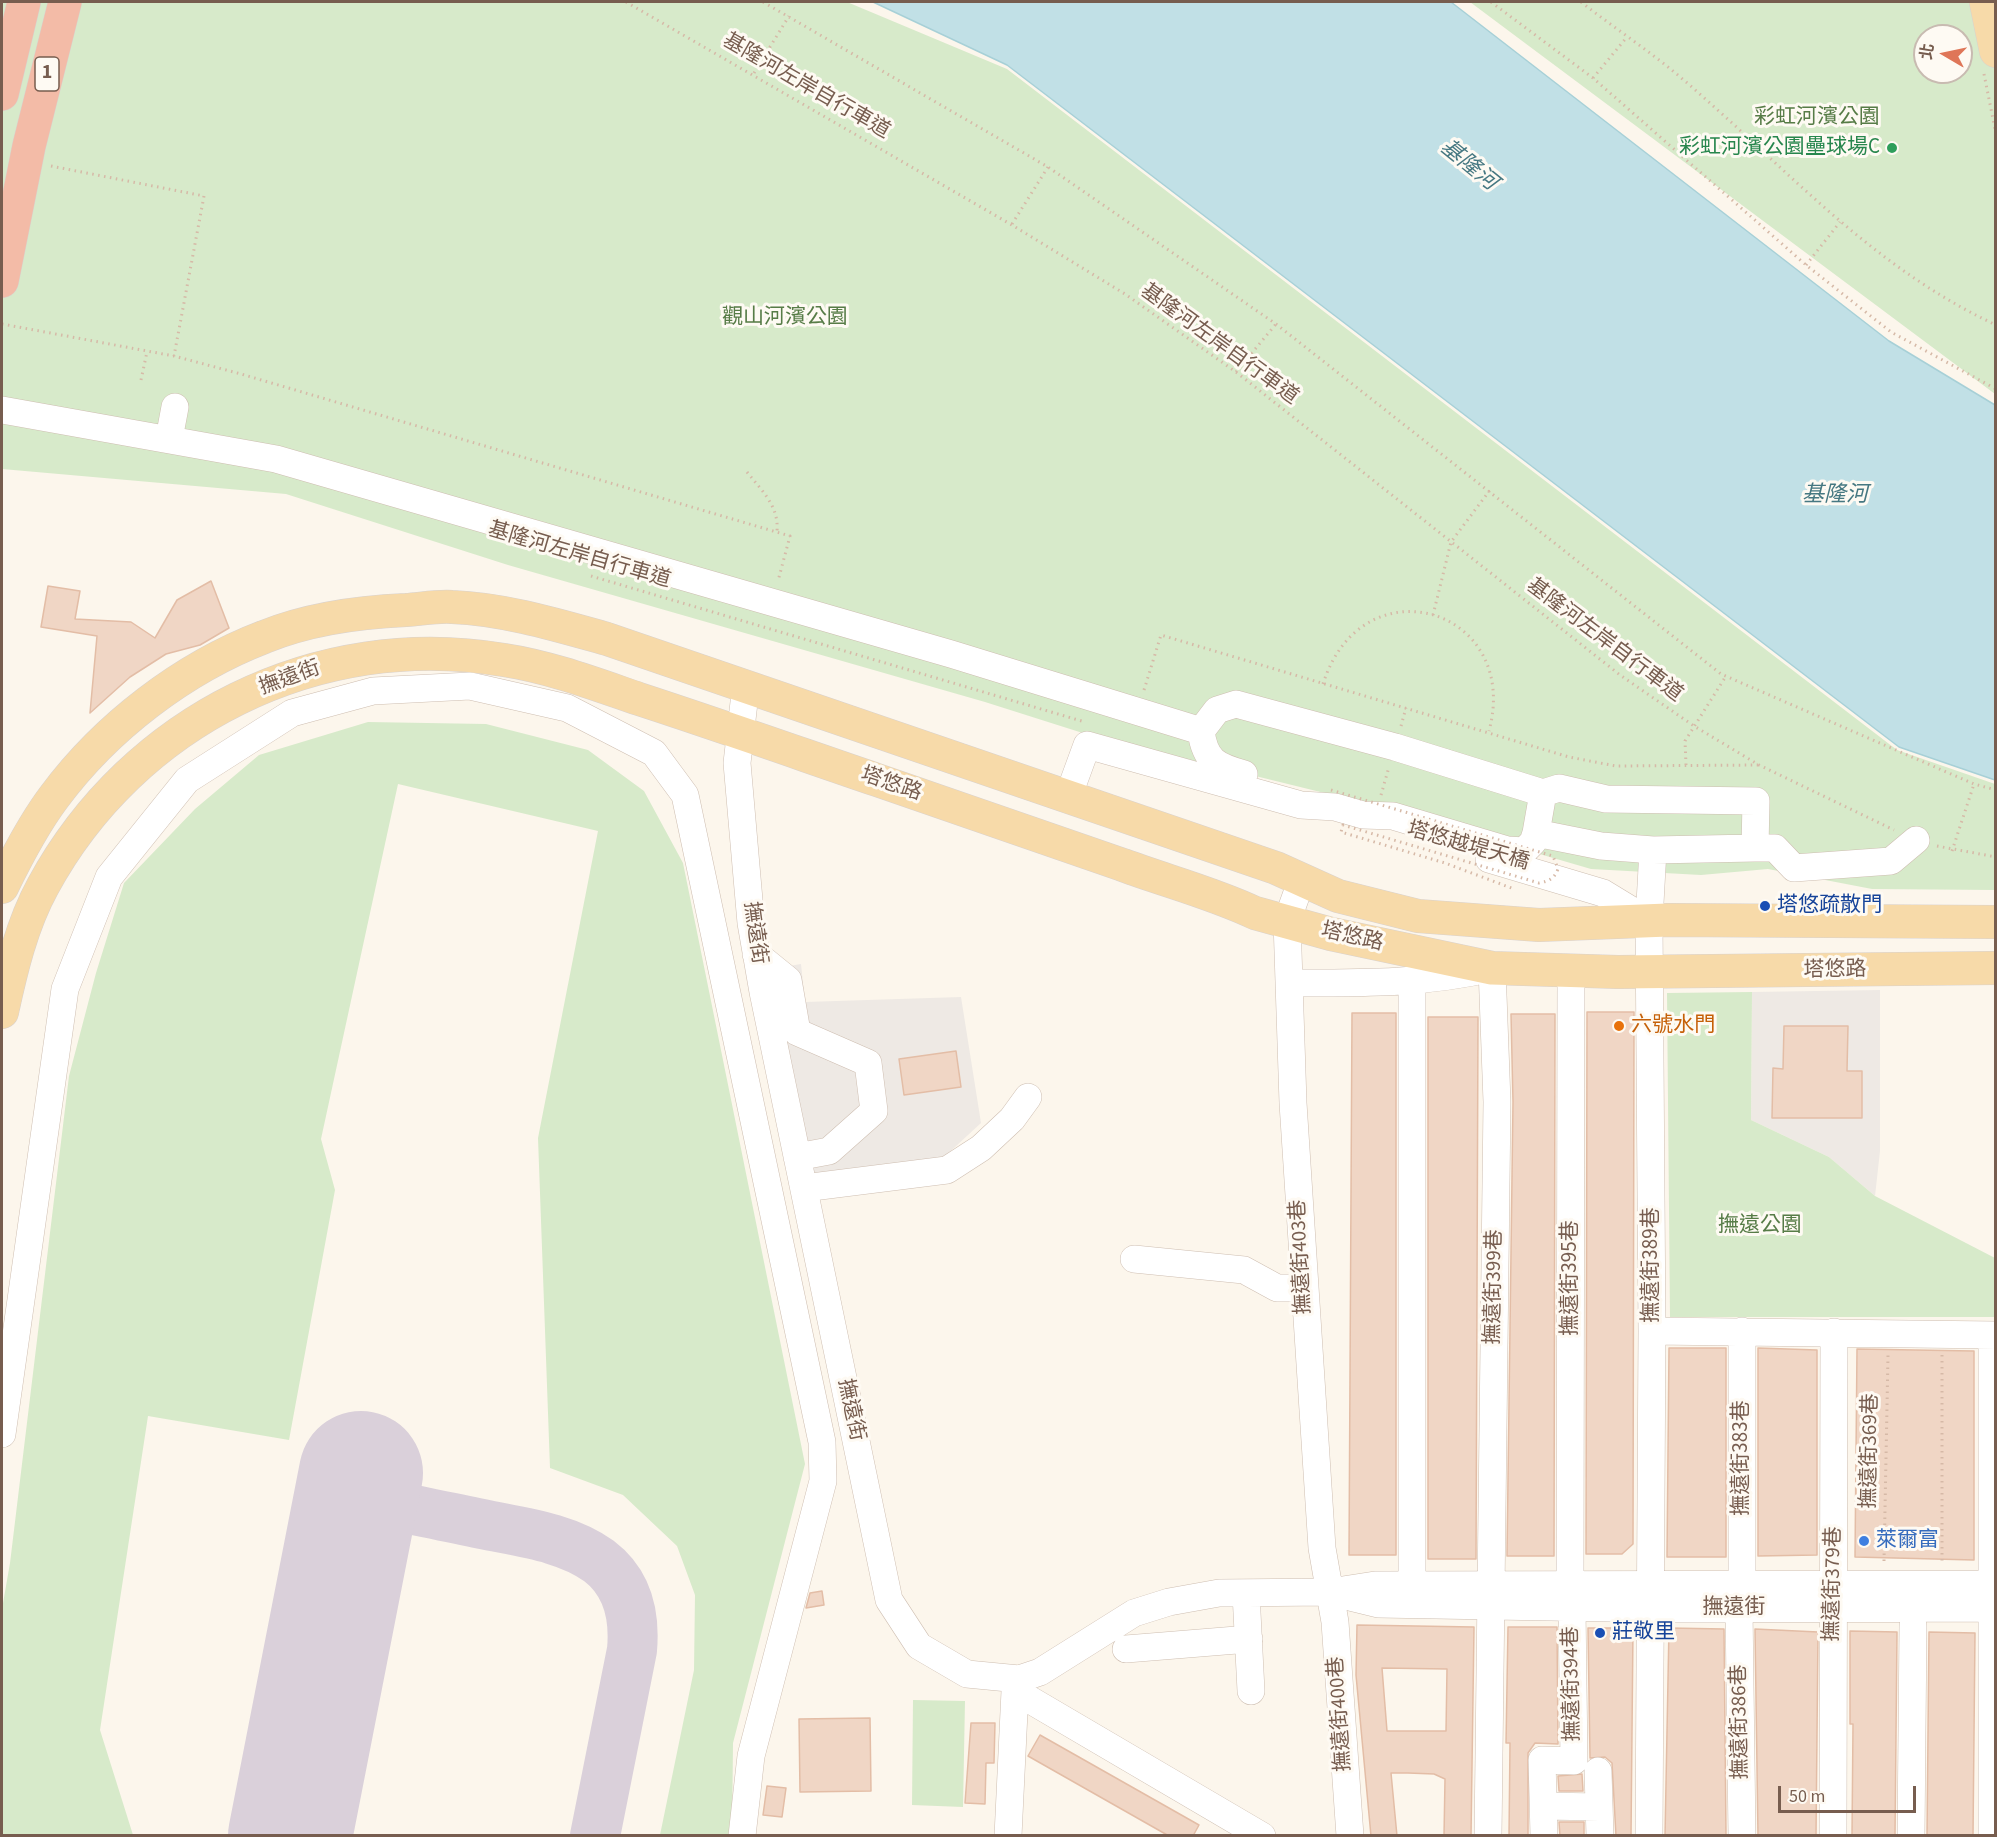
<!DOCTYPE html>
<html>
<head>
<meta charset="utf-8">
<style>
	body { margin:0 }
	#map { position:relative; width:1997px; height:1837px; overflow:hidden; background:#fcf6ec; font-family:"Source Sans 3","Noto Sans TC",sans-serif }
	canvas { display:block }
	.frame { position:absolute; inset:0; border:3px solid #775d4f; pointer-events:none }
	.north { position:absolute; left:1913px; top:24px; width:60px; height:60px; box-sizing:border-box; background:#fefaf3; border:2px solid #c8bbb1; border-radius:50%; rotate:279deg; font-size:16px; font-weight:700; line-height:24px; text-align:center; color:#775d4f }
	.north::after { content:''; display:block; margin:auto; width:21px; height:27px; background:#df7658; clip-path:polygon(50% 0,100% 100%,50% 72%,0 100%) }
	.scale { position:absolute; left:1778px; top:1786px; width:138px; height:27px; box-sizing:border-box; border:3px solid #775d4f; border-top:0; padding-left:8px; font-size:18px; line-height:21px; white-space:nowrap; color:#775d4f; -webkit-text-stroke:4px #fefaf3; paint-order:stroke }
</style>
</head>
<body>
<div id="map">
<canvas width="1997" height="1837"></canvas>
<div class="frame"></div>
<div class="north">北</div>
<div class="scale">50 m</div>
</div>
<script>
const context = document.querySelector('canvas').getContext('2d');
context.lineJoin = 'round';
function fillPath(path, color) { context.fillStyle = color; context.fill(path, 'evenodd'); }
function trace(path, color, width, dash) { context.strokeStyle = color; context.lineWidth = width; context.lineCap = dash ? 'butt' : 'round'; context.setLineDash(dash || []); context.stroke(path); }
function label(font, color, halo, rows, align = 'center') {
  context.font = font + ' "Source Sans 3","Noto Sans TC",sans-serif'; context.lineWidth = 6; context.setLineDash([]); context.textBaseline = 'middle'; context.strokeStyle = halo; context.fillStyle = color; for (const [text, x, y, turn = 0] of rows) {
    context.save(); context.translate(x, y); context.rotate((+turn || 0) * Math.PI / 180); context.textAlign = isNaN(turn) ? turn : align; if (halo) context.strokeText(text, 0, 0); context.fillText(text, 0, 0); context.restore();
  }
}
const industrial = new Path2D(`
	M801,964L805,1002L961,997L981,1123L942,1159L810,1180L772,969Z
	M1880,990V1151L1875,1196L1829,1157L1751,1120L1752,992Z`);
const green = new Path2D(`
	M2,2H847L1007,69L1897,750L1995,784V890L1872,889L1768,869L1701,875L1591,869L1361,802L1089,735L985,702L508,565L286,494L2,469Z
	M1470,2H1995V394ZM1925,36H1961V72H1925Z
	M368,722L486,724L588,750L644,791L683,863L805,1464L733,1743L732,1835H660L694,1670L695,1595L677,1546L623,1495L550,1468L538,1138L598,831L398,784L321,1139L335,1190L289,1440L148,1416L100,1730L133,1835L2,1836V1609L10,1563L69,1076L96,973L124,883L195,809L259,755Z
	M1752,992L1751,1120L1829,1157L1875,1196L1995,1258V1317H1670L1667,993Z
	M913,1700L965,1701L963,1807L912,1805Z`);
const water = new Path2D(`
	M873,2H1451L1889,341L1995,405V780L1899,747L1007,65Z`);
const taxiway = new Path2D(`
	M357,1498C398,1507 440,1515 482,1524C520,1532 566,1537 599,1561C628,1583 635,1616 632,1650L595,1836`);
const runway = new Path2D(`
	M290,1836L361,1473`);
const building = new Path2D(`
	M211,581L229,628L200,645L166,654L130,677L90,713L97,636L41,627L48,586L80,591L75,619L131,622L155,638L177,600Z
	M1587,1012H1634L1633,1544L1622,1554H1586Z
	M1352,1013H1396V1555H1349Z
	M1511,1014H1555L1554,1556H1507L1513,1102Z
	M1428,1017H1478L1476,1559H1428Z
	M1784,1026H1848L1847,1071H1862V1118H1772L1773,1068L1783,1069Z
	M956,1051L961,1087L904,1095L899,1059Z
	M1669,1348H1726V1557H1667Z
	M1758,1348L1817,1350V1555L1758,1556Z
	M1857,1349L1974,1351V1560L1855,1557Z
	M822,1591L824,1605L806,1608L810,1593Z
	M1357,1625L1474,1627L1471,1836H1444L1445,1779L1434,1774L1408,1773H1391L1397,1836H1371L1356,1675ZM1382,1668L1447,1669L1446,1731H1387Z
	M1508,1627H1557L1558,1744L1535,1743L1528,1753V1836H1509L1510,1743H1506Z
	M1588,1628H1633L1631,1836H1616L1612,1763L1605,1757L1590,1758Z
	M1669,1628L1724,1629L1726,1836H1665Z
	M1755,1629L1818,1632L1816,1836H1758Z
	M1850,1631L1897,1632L1895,1836H1852L1853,1724H1850Z
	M1929,1632L1975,1633L1973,1836H1927Z
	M870,1718L871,1791L800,1792L799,1719Z
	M971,1723H995L994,1763H986L985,1804L965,1803Z
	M1040,1735L1199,1825L1193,1836H1169L1028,1756Z
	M1582,1774L1583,1791H1559L1558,1776Z
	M767,1786L786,1788L782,1817L763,1815Z
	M1559,1822H1584V1836H1560Z`);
const path = new Path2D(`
	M626,2L1012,225L1125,294L1236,372L1620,675L1694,726L1759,765L1894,830
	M763,2L1048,167L1276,324L1721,674L1974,784L1996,790
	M1491,2L1593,78L1806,265L1891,332L1996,389
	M1581,2C1613,27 1648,50 1679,76C1784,165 1868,265 1996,325
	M754,73L789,16
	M1984,74L1996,134
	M1593,78L1627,37
	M51,166L204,196L174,356
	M1012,224L1048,167
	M1806,265L1840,222
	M2,324L174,356L241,374L790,536L778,581
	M1236,372L1276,324
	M141,380L147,352
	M747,472C762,491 779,506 777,531
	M591,576L1085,722
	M1433,615L1451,542L1490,490
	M1323,684C1362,560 1522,608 1489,731
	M1144,690L1161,635L1569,757L1616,766L1759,765
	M1401,726L1406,708
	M1686,765L1685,741L1726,676
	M1381,795L1389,767
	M1937,846L1996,857
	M1952,851L1974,784
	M1942,1355V1562
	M1884,1561L1888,1355`);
const minor = new Path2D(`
	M2,410L276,459L951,654L1201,731L1217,710L1236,704L1395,747L1543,793L1559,788L1606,799L1756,801L1755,848L1653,850L1601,846L1536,833L1543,793
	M169,439L175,407
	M746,685L737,763L751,923L763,992L889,1600L919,1646L967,1674L1019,1679L1040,1672L1134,1613L1169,1602L1219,1593L1330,1592L1375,1585L1996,1584
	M1201,731C1205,761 1216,766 1244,774
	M1068,797L1087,745L1301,805L1335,807L1363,815L1393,816L1507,850L1524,851L1533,842L1536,833
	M1755,848H1775L1794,868L1891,861L1916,840
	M1489,859L1603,893L1649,921
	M1302,879L1287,921L1293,1103L1322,1548L1335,1622L1350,1836
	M756,954L788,980L797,1032L868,1063L874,1111L829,1151L797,1157
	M1412,982V1585
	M1290,983C1359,983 1425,984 1492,968L1497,1102L1488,1836
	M804,1188L947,1170L981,1148L1012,1119L1028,1097
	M1134,1259L1244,1270L1277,1288H1303
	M1652,1331L1996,1335
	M1742,1331V1585
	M2,1434L65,989L109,877L187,780L292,713L373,691L470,686L567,708L654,753L685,795L822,1442L823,1481L751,1756L742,1836
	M1992,1584V1335
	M1570,1585L1571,972
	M1246,1593L1251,1691
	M1337,1594L1378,1604L1666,1609L1996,1608
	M1739,1608L1742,1836
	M1126,1649L1249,1639
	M1015,1691L1262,1836
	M1598,1771L1600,1836
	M1544,1806L1599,1807
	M1008,1836L1015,1691L1019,1679
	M1544,1836L1542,1760L1574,1761L1572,1608
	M1649,1836L1652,1331L1649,921L1653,850
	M1833,1836L1834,1332
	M1911,1836L1913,1626
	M1992,1836V1608`);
const major = new Path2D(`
	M1986,2L1996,51
	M2,887C17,856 33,825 54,797C106,727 183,668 264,637C308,619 360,612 406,610C421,609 437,606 452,607C504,609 557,625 607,639L1276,868L1338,896L1418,916L1539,925L1668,920L1996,922
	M2,1012C11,970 22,924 43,886C133,720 318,628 504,660C550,667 595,684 639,699C719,725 798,753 877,780C959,809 1041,837 1123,865C1166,881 1213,893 1255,913L1331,934L1492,968L1618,972L1996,968`);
const highway = new Path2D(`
	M2,94L24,2
	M2,281L29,146L65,2`);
const pathBridge = new Path2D(`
	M1331,790L1553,856L1558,869C1554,879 1549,881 1539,883L1343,825L1341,832L1445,863L1514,889`);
const markers = [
	[1892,148,6,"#2e9e5b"],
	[1765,906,6,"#1a4fb4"],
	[1619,1026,6,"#e8710a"],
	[1864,1541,6,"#3f7fe0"],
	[1600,1633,6,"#1a4fb4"]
];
const shields = [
	[47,74,24]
];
const shieldNames = [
	["1",47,74]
];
const streetNames = [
	["基隆河左岸自行車道",806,87,30],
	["基隆河左岸自行車道",1219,345,36],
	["基隆河左岸自行車道",579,556,16],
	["基隆河左岸自行車道",1604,641,37],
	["撫遠街",290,679,-20],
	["塔悠路",891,785,19],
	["塔悠越堤天橋",1468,847,16],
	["撫遠街",754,933,82],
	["塔悠路",1352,938,13],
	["塔悠路",1835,971,-1],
	["撫遠街403巷",1302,1257,-93],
	["撫遠街389巷",1652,1265,-90],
	["撫遠街395巷",1571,1278,-90],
	["撫遠街399巷",1495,1287,-89],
	["撫遠街",850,1410,78],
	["撫遠街369巷",1871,1451,-89],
	["撫遠街383巷",1742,1458,-90],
	["撫遠街379巷",1834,1584,-89],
	["撫遠街",1734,1608],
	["撫遠街394巷",1573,1684,-91],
	["撫遠街400巷",1341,1714,-94],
	["撫遠街386巷",1741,1722,-91]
];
const parkNames = [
	["彩虹河濱公園",1817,118],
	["觀山河濱公園",785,318],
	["撫遠公園",1760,1226]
];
const leisureNames = [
	["彩虹河濱公園壘球場C",1880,148]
];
const transitNames = [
	["塔悠疏散門",1777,906],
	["莊敬里",1612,1633]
];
const foodNames = [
	["六號水門",1631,1026]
];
const shopNames = [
	["萊爾富",1876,1541]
];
const waterNames = [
	["基隆河",1468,166,39],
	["基隆河",1835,496]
];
fillPath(industrial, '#eee9e4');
fillPath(green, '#d7eaca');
fillPath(water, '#c1e0e6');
trace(water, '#a7d0d7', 1.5);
trace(taxiway, '#dad0da', 50);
trace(runway, '#dad0da', 124);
fillPath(building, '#f0d6c5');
trace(building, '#e3bda6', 1.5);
trace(minor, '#cebeb1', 28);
trace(major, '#d9d2ce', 34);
trace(highway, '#d9d2ce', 34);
trace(path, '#d6b9a7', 3, [1.5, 4.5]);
trace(minor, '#fff', 27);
trace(major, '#f7daa9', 33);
trace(highway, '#f3bba7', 33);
trace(pathBridge, '#d6b9a7', 3, [1.5, 4.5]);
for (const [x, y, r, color] of markers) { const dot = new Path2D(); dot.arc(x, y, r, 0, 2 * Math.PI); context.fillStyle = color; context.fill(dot); trace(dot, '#fefaf3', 2); }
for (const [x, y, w] of shields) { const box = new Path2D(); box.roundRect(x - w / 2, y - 17, w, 34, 4.5); context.fillStyle = '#fefaf3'; context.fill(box); trace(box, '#775d4f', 1.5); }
label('bold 20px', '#775d4f', null, shieldNames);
label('21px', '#775d4f', '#fefaf3', streetNames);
label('21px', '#577c47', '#fefaf3', parkNames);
label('21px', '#27864d', '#fefaf3', leisureNames, 'right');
label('21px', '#164399', '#fefaf3', transitNames, 'left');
label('21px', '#c56008', '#fefaf3', foodNames, 'left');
label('21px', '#366cbe', '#fefaf3', shopNames, 'left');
label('italic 22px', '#467882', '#fefaf3', waterNames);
</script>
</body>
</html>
